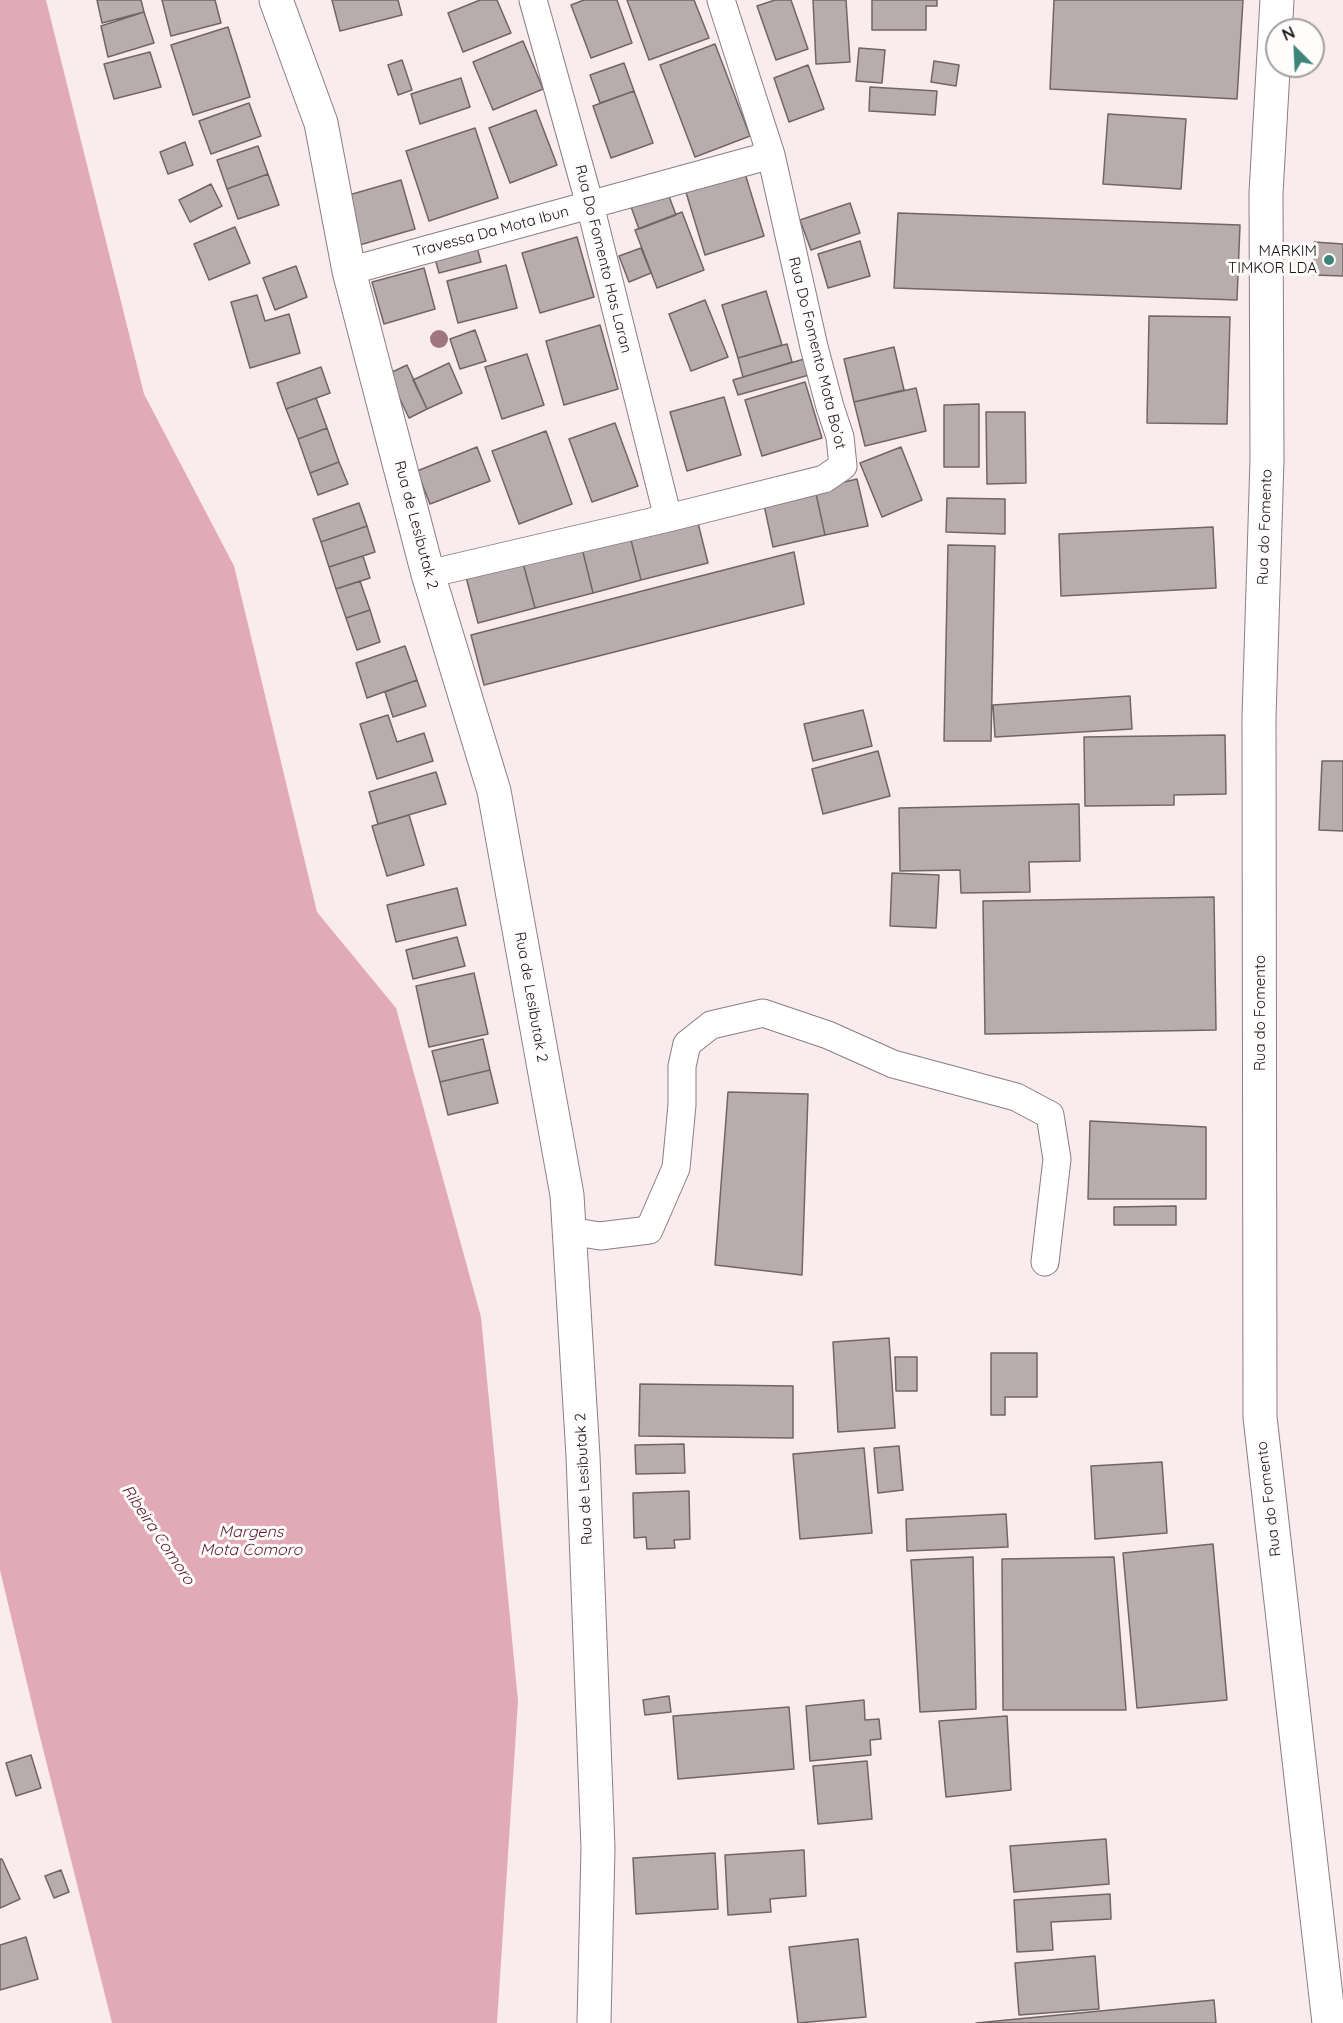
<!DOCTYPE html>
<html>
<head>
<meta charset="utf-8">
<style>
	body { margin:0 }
	#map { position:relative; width:1343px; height:2023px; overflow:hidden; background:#f9ebee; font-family:Quicksand,sans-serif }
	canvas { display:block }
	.north { position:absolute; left:1265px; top:18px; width:60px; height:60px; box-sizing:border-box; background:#fffcfc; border:2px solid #a39f9f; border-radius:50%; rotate:336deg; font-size:16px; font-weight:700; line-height:24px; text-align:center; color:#181314 }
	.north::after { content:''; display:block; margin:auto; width:21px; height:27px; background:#3e847b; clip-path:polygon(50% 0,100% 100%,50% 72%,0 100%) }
</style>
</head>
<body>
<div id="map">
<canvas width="1343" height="2023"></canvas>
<div class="north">N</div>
</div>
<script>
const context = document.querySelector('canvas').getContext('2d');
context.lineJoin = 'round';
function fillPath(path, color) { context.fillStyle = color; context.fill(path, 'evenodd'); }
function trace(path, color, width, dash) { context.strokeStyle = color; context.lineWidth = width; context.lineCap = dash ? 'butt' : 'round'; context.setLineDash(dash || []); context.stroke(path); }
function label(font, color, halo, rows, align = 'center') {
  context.font = font + ' Quicksand,sans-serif'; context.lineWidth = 6; context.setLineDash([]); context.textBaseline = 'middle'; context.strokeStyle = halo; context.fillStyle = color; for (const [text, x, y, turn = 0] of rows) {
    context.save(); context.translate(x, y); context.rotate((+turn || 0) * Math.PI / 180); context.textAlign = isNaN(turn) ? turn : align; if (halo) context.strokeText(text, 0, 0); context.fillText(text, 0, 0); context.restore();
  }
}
const water = new Path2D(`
	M0,0H46L144,394L234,566L317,912L396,1008L481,1317L518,1701L497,2023H112L38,1729L0,1570Z`);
const building = new Path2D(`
	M97,0H141L144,12L102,23Z
	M162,0H215L221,23L171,36Z
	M332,0H398L402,15L340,31Z
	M480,0H497L511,33L463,52L448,13Z
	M584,0H617L632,43L591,58L571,5Z
	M627,0H694L709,38L649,60Z
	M775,0H791L808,49L776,60L757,6Z
	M813,0H846L850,62L816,64Z
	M872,0H937V6H926V30H872Z
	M1054,0H1243L1237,99L1050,89Z
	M144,12L154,43L108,57L101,26Z
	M228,27L250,97L193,115L171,45Z
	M523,41L543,89L493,110L473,62Z
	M715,44L750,136L695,157L660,65Z
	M859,48L885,50L882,83L856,81Z
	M150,52L161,87L114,99L104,64Z
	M402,60L412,90L398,95L388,65Z
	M934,61L959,65L956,86L931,82Z
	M624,63L634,91L600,103L590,75Z
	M808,65L824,109L789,122L774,78Z
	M461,78L470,107L420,124L411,94Z
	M870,87L937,91L935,115L869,111Z
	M634,91L653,143L611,158L593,106Z
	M249,103L261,136L211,154L199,121Z
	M536,110L557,165L510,183L489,128Z
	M1108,114L1186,119L1181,189L1103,184Z
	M475,128L498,198L429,221L406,151Z
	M185,142L193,165L168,174L160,152Z
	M258,146L268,174L227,189L217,160Z
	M744,170L764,236L705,255L685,189Z
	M268,174L279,205L238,219L227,189Z
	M401,180L415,229L356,246L342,197Z
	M211,184L222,206L190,222L179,200Z
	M667,191L676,215L639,229L630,204Z
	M850,203L860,233L811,250L800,220Z
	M682,212L704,270L657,288L635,230Z
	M898,213L1240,225L1237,300L894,288Z
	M235,227L250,263L209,280L194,244Z
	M577,237L594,297L540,313L522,253Z
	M475,240L481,262L439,273L433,251Z
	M860,241L870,276L828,288L818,254Z
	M1314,242L1343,244V276L1314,275Z
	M641,248L651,273L629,282L619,256Z
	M506,265L517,308L458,323L447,281Z
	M296,266L307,297L275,310L263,278Z
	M424,268L435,309L384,324L372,282Z
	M766,291L782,345L738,358L722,305Z
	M257,295L265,321L289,314L300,353L250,368L231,302Z
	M705,300L728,357L691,371L669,314Z
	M1149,316L1230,317L1227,424L1147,423Z
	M600,325L618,389L564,405L546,341Z
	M475,330L486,361L460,369L450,339Z
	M787,344L792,362L743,377L738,358Z
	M894,347L904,390L854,402L844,359Z
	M527,354L544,405L502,419L485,367Z
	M804,359L809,375L738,395L733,380Z
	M449,363L462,393L427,409L413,380Z
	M407,365L427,409L409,418L388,374Z
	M321,367L330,393L286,409L277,383Z
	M805,382L822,438L762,456L745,400Z
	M916,388L926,431L865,446L854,402Z
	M724,397L741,455L687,471L670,412Z
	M316,398L327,428L298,439L286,409Z
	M979,404V467H944V405Z
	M986,412H1025L1026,483L987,484Z
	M615,423L638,486L592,502L569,439Z
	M327,428L339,462L310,473L298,439Z
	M546,431L572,504L519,524L492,451Z
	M477,447L490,481L430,504L417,471Z
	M901,447L922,500L882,517L860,463Z
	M339,462L348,484L318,495L310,473Z
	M857,479L868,526L825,535L815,489Z
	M815,489L825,535L773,547L763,500Z
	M947,498L1005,499V534L946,532Z
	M359,503L367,526L321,542L313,519Z
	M697,519L708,563L641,580L630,536Z
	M367,526L375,552L329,567L321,542Z
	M1213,527L1216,588L1061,596L1059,534Z
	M630,536L641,580L593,593L582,548Z
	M948,545L995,546L991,741H944Z
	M582,548L593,593L535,608L523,563Z
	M794,552L804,604L484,685L471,635Z
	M363,556L370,578L336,589L329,567Z
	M523,563L535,608L478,623L466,577Z
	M360,581L370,610L346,618L336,589Z
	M370,610L380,642L357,650L346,618Z
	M405,646L417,680L367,698L356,663Z
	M417,680L426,706L393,717L385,692Z
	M1130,696L1132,729L995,737L993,705Z
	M863,710L872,746L813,761L804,724Z
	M388,715L397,742L424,733L433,761L377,779L360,724Z
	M1225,735L1226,794L1174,795V805L1085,806L1084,737Z
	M878,751L890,796L823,814L812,769Z
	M1322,761H1343V831L1319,830Z
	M436,772L446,804L378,824L369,792Z
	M1079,804L1080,861L1029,862L1030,892L961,893L960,870L900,871L899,808Z
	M409,815L424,865L387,876L372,826Z
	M892,873L939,875L936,928L890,926Z
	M457,888L466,925L396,942L387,905Z
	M1214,897L1216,1030L985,1034L983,901Z
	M457,937L465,966L413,979L406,950Z
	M474,973L488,1034L429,1047L416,986Z
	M483,1039L490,1070L440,1082L432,1051Z
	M490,1070L498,1103L448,1115L440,1082Z
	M728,1092L808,1094L802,1275L715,1265Z
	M1090,1121L1206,1127V1199H1088Z
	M1176,1206V1225H1114V1207Z
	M889,1338L895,1428L838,1432L833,1342Z
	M991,1353H1037V1397H1005V1415H991Z
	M895,1357H917V1391H896Z
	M640,1384L793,1386V1438L639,1436Z
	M684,1444L685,1473L636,1474L635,1445Z
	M899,1446L903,1490L878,1493L874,1448Z
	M864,1448L872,1533L800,1539L793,1454Z
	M1162,1462L1167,1533L1095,1539L1091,1466Z
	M689,1491L690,1539L674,1540L675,1548L647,1549L646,1537L634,1538L633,1493Z
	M1006,1514L1008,1547L907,1551L906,1519Z
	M1213,1544L1227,1700L1137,1708L1123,1553Z
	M973,1557L976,1709L920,1712L911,1560Z
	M1114,1557L1126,1710H1003L1002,1559Z
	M669,1696L671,1712L645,1715L643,1700Z
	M864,1700L865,1720L879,1719L881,1739L870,1740L871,1755L810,1761L806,1706Z
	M789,1707L794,1769L678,1779L673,1716Z
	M1007,1716L1011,1790L946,1797L939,1721Z
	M31,1755L41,1788L16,1796L6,1763Z
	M867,1761L872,1819L818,1824L813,1766Z
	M1106,1839L1109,1884L1014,1892L1010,1846Z
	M804,1850L806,1896L770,1899L771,1912L728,1915L725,1855Z
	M715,1853L718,1909L636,1914L633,1858Z
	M0,1859H2L20,1899L0,1908Z
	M61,1870L69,1892L54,1898L45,1876Z
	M1110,1894L1111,1919L1051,1922L1053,1950L1017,1952L1014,1900Z
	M26,1937L38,1979L0,1990V1945Z
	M858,1939L866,2017L798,2023L789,1947Z
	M1095,1956L1099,2009L1019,2015L1015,1963Z
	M1214,2000L1216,2023H976Z`);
const street = new Path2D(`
	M533,0L590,205L668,518
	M349,271L771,155
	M428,574L668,518L824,479L843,466L840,437L830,407L814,347L771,155L721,0
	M569,1231L600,1236L649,1230L676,1168L682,1105V1066L687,1044L711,1025L763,1013L828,1035L893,1064L1016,1097L1050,1115L1057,1159L1045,1262`);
const secondary = new Path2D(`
	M1277,0L1266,193L1267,460L1259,717L1260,1417L1329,2023`);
const primary = new Path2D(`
	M276,0L321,123L349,271L428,574L494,791L567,1195L583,1456L598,1848L594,2023`);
const trees = [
	[439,339]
];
const markers = [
	[1329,260,6,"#3e847b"]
];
const streetNames = [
	["Travessa Da Mota Ibun",491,232,-15],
	["Rua Do Fomento Has Laran",603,259,76],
	["Rua Do Fomento Mota Bo’ot",817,353,76],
	["Rua de Lesibutak 2",416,525,75],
	["Rua do Fomento",1265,527,-88],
	["Rua de Lesibutak 2",531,997,80],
	["Rua do Fomento",1260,1013,-90],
	["Rua de Lesibutak 2",584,1479,-93],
	["Rua do Fomento",1269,1499,-97]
];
const poiNames = [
	["MARKIM",1317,251],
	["TIMKOR LDA",1317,268]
];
const waterNames = [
	["Margens",251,1532],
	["Mota Comoro",251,1550],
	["Ribeira Comoro",158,1535,56]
];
fillPath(water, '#e2aab7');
fillPath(building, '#b9acae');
trace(building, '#716568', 1.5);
trace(street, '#8b7e81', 29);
trace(secondary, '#8b7e81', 35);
trace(primary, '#8b7e81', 35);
trace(street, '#fff', 27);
trace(secondary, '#fff', 33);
trace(primary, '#fff', 33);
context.fillStyle = '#a07683';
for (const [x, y] of trees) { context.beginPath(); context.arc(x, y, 9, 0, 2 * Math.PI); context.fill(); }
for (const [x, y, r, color] of markers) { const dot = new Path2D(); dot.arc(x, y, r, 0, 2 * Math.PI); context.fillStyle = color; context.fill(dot); trace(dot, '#fffcfc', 2); }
label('15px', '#181314', '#fffcfc', streetNames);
label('15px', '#181314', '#fffcfc', poiNames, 'right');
label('italic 16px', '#5b1a2f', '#fffcfc', waterNames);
</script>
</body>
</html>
